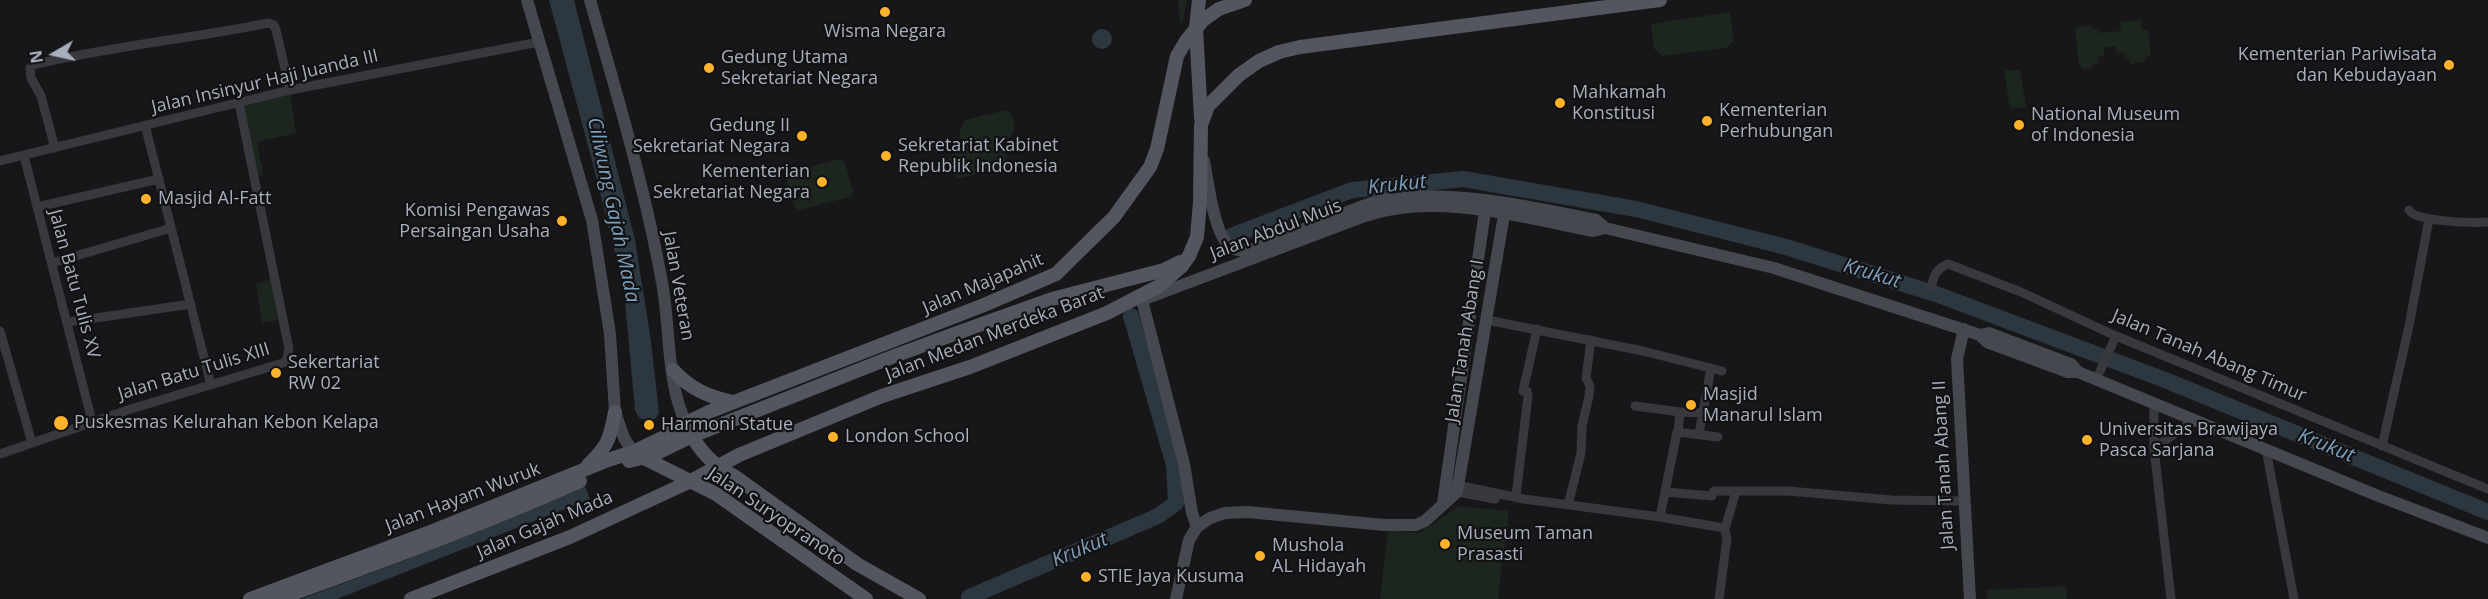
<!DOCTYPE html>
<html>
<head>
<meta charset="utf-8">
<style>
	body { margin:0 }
	#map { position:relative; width:2488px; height:599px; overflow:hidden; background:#17171a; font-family:"Open Sans",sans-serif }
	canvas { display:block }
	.north { position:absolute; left:24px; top:24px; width:60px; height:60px; -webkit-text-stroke:4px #121215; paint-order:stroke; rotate:261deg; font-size:16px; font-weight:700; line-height:24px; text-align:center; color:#a8aebb }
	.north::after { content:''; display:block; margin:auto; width:21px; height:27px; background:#a8aebb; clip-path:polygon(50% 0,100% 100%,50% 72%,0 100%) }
</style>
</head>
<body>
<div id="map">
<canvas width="2488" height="599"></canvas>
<div class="north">N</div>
</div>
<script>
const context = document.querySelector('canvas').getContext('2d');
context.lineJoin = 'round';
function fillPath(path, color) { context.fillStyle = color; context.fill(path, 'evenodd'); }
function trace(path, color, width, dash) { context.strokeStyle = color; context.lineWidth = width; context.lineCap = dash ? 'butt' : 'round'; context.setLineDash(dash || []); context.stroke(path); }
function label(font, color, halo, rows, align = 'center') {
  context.font = font + ' "Open Sans",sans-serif'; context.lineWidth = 4.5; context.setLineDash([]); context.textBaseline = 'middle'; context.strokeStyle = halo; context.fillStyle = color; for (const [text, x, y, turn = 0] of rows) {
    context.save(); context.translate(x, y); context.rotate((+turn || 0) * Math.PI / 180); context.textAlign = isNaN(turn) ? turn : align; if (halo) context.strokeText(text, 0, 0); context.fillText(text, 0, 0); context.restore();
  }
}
const green = new Path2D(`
	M1178,0H1187L1182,24L1180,22Z
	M1730,12L1734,41L1726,48L1663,56L1654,49L1651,24Z
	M2141,20L2142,31L2148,30L2151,56L2145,57V62L2130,64L2129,59H2125L2124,52L2117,53L2115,46L2104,48L2105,55L2098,56L2099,63L2092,64V68L2082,69L2081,65H2079L2075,28L2092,25L2093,29L2099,28L2100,33L2121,31L2120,22Z
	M2020,69L2026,107L2010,109L2004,71Z
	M290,91L296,133L257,142L263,174L255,178L240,102Z
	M1007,110L1012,115L1015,129L1010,137L1002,140L1007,160L1003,167L957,179L952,173L948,159L956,151L963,149L959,131L965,120Z
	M840,159L845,162L853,192L850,197L799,210L794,207L786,178L790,172Z
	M271,279L278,320L262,323L256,284Z
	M1459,506L1509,511L1498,599H1380L1388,530L1419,533Z
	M2066,586L2067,599H1987L1986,590Z`);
const water = new Path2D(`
	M549,0H574L635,240L651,341L659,413L655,419C644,421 640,421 635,410L624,290L595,172Z
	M1092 39a10 10 0 1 1 20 0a10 10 0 1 1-20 0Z
	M585,486L590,499L337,599H301L405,560Z`);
const river = new Path2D(`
	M1231,236L1352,190L1463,179L1636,209L1786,247L1936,294L2165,380L2488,512
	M969,597L1158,516L1176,503L1174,465L1131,316`);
const street = new Path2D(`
	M145,125L211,385
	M55,148L41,96L31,78L30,68L33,65C111,46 190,39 268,23L274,25L276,30L290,90
	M24,156L92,421
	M0,161L290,90L539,42
	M37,207L159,179
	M2409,210C2416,222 2473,223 2488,222
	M52,263L171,228
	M1931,288C1934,275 1936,269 1948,264L2021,292L2116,336L2488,489
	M1487,320L1643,351L1722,371
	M68,322L191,304
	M0,331L32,443
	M2096,380L2116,336
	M2154,403V448L2171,599
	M1635,406L1680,412L1678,432
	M1680,412L1703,413
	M1699,434L1711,368
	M2382,446L2409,326L2429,219
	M2154,448L2195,420
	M2266,449L2294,599
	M0,454L131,409L286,362L289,349L239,103
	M1452,484L1524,499L1660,517L1724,528L1727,538L1719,599
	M1453,491L1495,499
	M1665,492L1712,496L1714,491H1788L1892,500L1963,501
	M1516,496L1528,396L1527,391H1523L1537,329
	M1568,505L1581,453L1582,426L1589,396L1590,386L1586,378L1591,340
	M1660,517L1677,432L1718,437
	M1725,529L1736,491`);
const secondary = new Path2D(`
	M527,0L592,220L610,334L615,412L624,438L633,452
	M590,0C617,95 646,191 663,288C670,330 667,385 686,423
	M1204,161C1208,180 1214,237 1231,247C1238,252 1246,250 1254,249C1282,238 1311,226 1339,215C1353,210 1368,203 1382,200C1447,188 1532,207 1596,220L1605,228
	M1145,299L1365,216C1435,192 1523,217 1593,231L1605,228L1774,268L1980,335L1987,342L2068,372H2078L2376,495L2488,538
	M1142,300L1184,464L1192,513L1197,527
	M1964,329L1957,359L1970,599
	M1980,335L1989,333L2071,364L2078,372
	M1443,503L1486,204
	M1176,599L1189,540L1197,527L1210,518L1225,513L1248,512L1384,525H1416L1425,521L1457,492L1506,203`);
const primary = new Path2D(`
	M1199,0L1196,28L1201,118
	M673,370C690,389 709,397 733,402
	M689,430C699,451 714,466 734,476L857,564L919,599
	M640,456L716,494L866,599
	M629,461L653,455L692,436L897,355L990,321L1052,299L1164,270L1180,262
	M588,465C608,446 610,439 615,412
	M250,599L433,531L608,460L633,452L664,437L686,423L711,411L984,305L1056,274L1114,217L1150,167L1157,149L1177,56L1186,41L1203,20L1219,9L1245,0
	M278,599C380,562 481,525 580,481
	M411,599L570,537L691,481L739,455L882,396L970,367L1107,313L1159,286L1182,266L1189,256L1197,237L1200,202L1201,125L1208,106L1239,75L1259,61L1279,52L1300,47L1660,0`);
const markers = [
	[885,12,6,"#ffb22a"],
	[2449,65,6,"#ffb22a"],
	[709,68,6,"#ffb22a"],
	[1560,103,6,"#ffb22a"],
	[1707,121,6,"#ffb22a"],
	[2019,125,6,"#ffb22a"],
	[802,136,6,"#ffb22a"],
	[886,156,6,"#ffb22a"],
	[822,182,6,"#ffb22a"],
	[146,199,6,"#ffb22a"],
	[562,221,6,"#ffb22a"],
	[276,373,6,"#ffb22a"],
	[1691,405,6,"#ffb22a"],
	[61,423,8,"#ffb22a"],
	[649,425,6,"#ffb22a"],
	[833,437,6,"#ffb22a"],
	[2087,440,6,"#ffb22a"],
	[1445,544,6,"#ffb22a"],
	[1260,556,6,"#ffb22a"],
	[1086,577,6,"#ffb22a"]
];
const poiNames = [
	["Wisma Negara",885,32,"center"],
	["Kementerian Pariwisata",2437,55,"right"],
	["dan Kebudayaan",2437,76,"right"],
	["Gedung Utama",721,58],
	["Sekretariat Negara",721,79],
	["Mahkamah",1572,93],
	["Konstitusi",1572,114],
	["Kementerian",1719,111],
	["Perhubungan",1719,132],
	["National Museum",2031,115],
	["of Indonesia",2031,136],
	["Gedung II",790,126,"right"],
	["Sekretariat Negara",790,147,"right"],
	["Sekretariat Kabinet",898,146],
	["Republik Indonesia",898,167],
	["Kementerian",810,172,"right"],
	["Sekretariat Negara",810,193,"right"],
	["Masjid Al-Fatt",158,199],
	["Komisi Pengawas",550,211,"right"],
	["Persaingan Usaha",550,232,"right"],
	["Sekertariat",288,363],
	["RW 02",288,384],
	["Masjid",1703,395],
	["Manarul Islam",1703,416],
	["Puskesmas Kelurahan Kebon Kelapa",74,423],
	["Harmoni Statue",661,425],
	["Universitas Brawijaya",2099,430],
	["Pasca Sarjana",2099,451],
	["London School",845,437],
	["Museum Taman",1457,534],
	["Prasasti",1457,555],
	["Mushola",1272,546],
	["AL Hidayah",1272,567],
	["STIE Jaya Kusuma",1098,577]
];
const streetNames = [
	["Jalan Insinyur Haji Juanda III",265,82,-13],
	["Jalan Abdul Muis",1276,230,-21],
	["Jalan Batu Tulis XV",74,284,75],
	["Jalan Majapahit",983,284,-23],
	["Jalan Veteran",678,286,80],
	["Jalan Medan Merdeka Barat",995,334,-21],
	["Jalan Tanah Abang I",1465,341,-81],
	["Jalan Tanah Abang Timur",2209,356,23],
	["Jalan Batu Tulis XIII",194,372,-17],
	["Jalan Tanah Abang II",1944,465,-93],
	["Jalan Hayam Wuruk",463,498,-21],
	["Jalan Suryopranoto",776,517,34],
	["Jalan Gajah Mada",545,525,-23]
];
const waterNames = [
	["Krukut",1397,185,-6],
	["Ciliwung Gajah Mada",613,210,78],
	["Krukut",1872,274,17],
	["Krukut",2326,446,22],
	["Krukut",1080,550,-23]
];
fillPath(green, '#1c251e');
fillPath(water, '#2c373f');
trace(river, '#2c373f', 16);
trace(street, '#38393f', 9);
trace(secondary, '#45484f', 12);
trace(primary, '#53565e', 14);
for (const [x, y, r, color] of markers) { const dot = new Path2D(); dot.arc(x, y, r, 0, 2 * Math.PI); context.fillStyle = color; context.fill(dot); trace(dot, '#121215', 2); }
label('18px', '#a8aebb', '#121215', poiNames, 'left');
label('18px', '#a8aebb', '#121215', streetNames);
label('italic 20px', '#7c9eb9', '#121215', waterNames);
</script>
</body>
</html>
